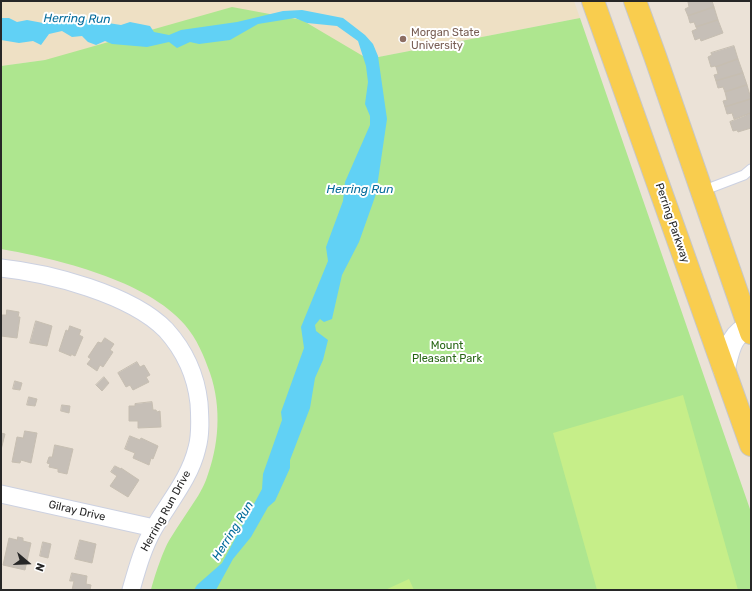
<!DOCTYPE html>
<html>
<head>
<meta charset="utf-8">
<style>
	body { margin:0 }
	#map { position:relative; width:752px; height:591px; overflow:hidden; background:#ebe2d7; font-family:Rubik,sans-serif }
	canvas { display:block }
	.frame { position:absolute; inset:0; border:2px solid #272727; pointer-events:none }
	.north { position:absolute; left:8px; top:543px; width:40px; height:40px; -webkit-text-stroke:3px #fff; paint-order:stroke; rotate:109deg; font-size:11px; font-weight:700; line-height:16px; text-align:center; color:#272727 }
	.north::after { content:''; display:block; margin:auto; width:14px; height:18px; background:#272727; clip-path:polygon(50% 0,100% 100%,50% 72%,0 100%) }
</style>
</head>
<body>
<div id="map">
<canvas width="752" height="591"></canvas>
<div class="frame"></div>
<div class="north">N</div>
</div>
<script>
const context = document.querySelector('canvas').getContext('2d');
context.lineJoin = 'round';
function fillPath(path, color) { context.fillStyle = color; context.fill(path, 'evenodd'); }
function trace(path, color, width, dash) { context.strokeStyle = color; context.lineWidth = width; context.lineCap = dash ? 'butt' : 'round'; context.setLineDash(dash || []); context.stroke(path); }
function label(font, color, halo, rows, align = 'center') {
  context.font = font + ' Rubik,sans-serif'; context.lineWidth = 4; context.setLineDash([]); context.textBaseline = 'middle'; context.strokeStyle = halo; context.fillStyle = color; for (const [text, x, y, turn = 0] of rows) {
    context.save(); context.translate(x, y); context.rotate((+turn || 0) * Math.PI / 180); context.textAlign = isNaN(turn) ? turn : align; if (halo) context.strokeText(text, 0, 0); context.fillText(text, 0, 0); context.restore();
  }
}
const education = new Path2D(`
	M1,1H574L580,18L368,59L45,60L1,66Z`);
const green = new Path2D(`
	M232,7L302,20L368,59L580,18L751,512V590H151C154,578 163,550 170,539C179,524 189,510 198,496C201,491 204,485 206,480C219,446 222,408 210,373C204,356 197,339 185,325C147,280 57,259 1,249V66L45,60Z`);
const pitch = new Path2D(`
	M683,395L738,590H597L553,433Z
	M409,579L414,590H385Z`);
const water = new Path2D(`
	M302,10L343,18L365,35L373,44L378,56L387,119L376,194L359,242L342,275L332,319L324,322L320,319L315,325L316,331L328,340L323,360L315,378L310,408L290,460V468L275,501L268,507L251,537L233,559L216,590H194L197,585L222,563L262,489L263,474L282,420L281,412L304,348L301,327L328,261L326,247L343,201L345,182L370,125V116L365,104L368,82L366,66L358,41L337,26L307,23L295,18L258,24L230,40L199,44L190,42L177,48L169,42L147,47L112,44L105,41L96,45L88,42L82,36L72,37L62,31L49,34L41,45L33,41L19,43L1,40V18H9L17,22L27,20L43,23L55,20L63,24L76,18L121,25L130,22L150,26L154,32L169,35L181,30L237,22L283,11Z`);
const building = new Path2D(`
	M691,1H712L714,7L688,16L685,9L689,7L688,2Z
	M714,7L718,20L696,27L694,22L690,23L688,16Z
	M718,20L723,33L701,41L700,38L695,40L692,31L697,29L696,27Z
	M734,46L738,59L716,67L715,66L711,67L708,57L712,55L711,53Z
	M738,59L743,73L716,81L714,75L718,74L716,67Z
	M743,73L747,85L725,92L723,87L718,88L716,81Z
	M747,85L751,99L725,107L723,101L727,100L725,92Z
	M751,99V113L734,119L732,113L727,114L725,107Z
	M751,113V128L738,132L737,130L733,131L730,122Z
	M7,310L19,312L18,317H20L17,338L1,336L2,315H6Z
	M36,321L52,326L47,346L30,343Z
	M70,326L81,330L79,335L83,337L75,356L71,354V356L59,351L66,330L68,331Z
	M105,338L114,344L110,350L113,352L103,367L100,365L97,371L87,364L91,359L88,357L98,342L101,343Z
	M137,362L140,367L144,365L150,375L146,377L149,382L133,390L130,385L126,387L118,373Z
	M104,377L109,383L102,391L96,385Z
	M15,381L22,383L20,390L13,389Z
	M29,397L37,399L35,406L27,405Z
	M152,402L153,410H156L157,412L160,411L161,427L138,428V421H129V406H135V404Z
	M62,405L70,406L69,413L61,411Z
	M25,431L37,433L31,463L21,460L20,463L12,462L17,437L23,438Z
	M1,433L5,434L1,450Z
	M130,436L140,440L141,438L158,446L153,459L151,458L149,465L133,458L135,453L125,449Z
	M55,445L73,449L67,474L58,472V469L49,467L50,464L47,463L49,457H52Z
	M115,466L121,469V468L139,480L128,497L110,486L117,476L111,472Z
	M18,537L23,538V541L31,543L25,570L3,565L9,538L17,540Z
	M80,540L96,544L92,563L75,559Z
	M43,542L51,544L48,558L40,556Z
	M72,573L87,576L86,584L91,585L90,590H72L74,581H70Z`);
const service = new Path2D(`
	M702,191L744,175L751,169`);
const minor = new Path2D(`
	M1,268C49,273 131,294 166,330C184,350 196,376 199,403C200,418 201,434 197,448C190,478 169,502 154,528C143,547 137,569 131,590
	M1,494L154,528`);
const tertiary = new Path2D(`
	M724,370C729,351 730,334 751,326`);
const primary = new Path2D(`
	M593,1L751,445
	M635,1L655,56L751,333`);
const markers = [
	[403,39,4,"#8d6e63"]
];
const educationNames = [
	["Morgan State",411,33],
	["University",411,46]
];
const streetNames = [
	["Perring Parkway",672,223,71],
	["Gilray Drive",77,511,13],
	["Herring Run Drive",166,511,-61]
];
const parkNames = [
	["Mount",447,346],
	["Pleasant Park",447,359]
];
const waterNames = [
	["Herring Run",77,19,1],
	["Herring Run",360,190],
	["Herring Run",233,531,-58]
];
fillPath(education, '#eee0c4');
fillPath(green, '#aee68f');
fillPath(pitch, '#c6ee89');
fillPath(water, '#61d1f5');
fillPath(building, '#c6bfb7');
trace(building, '#c6beb1', 1);
trace(service, '#ccd1e1', 11);
trace(minor, '#ccd1e1', 19);
trace(tertiary, '#ccd1e1', 23);
trace(primary, '#c7c7c7', 24);
trace(service, '#fff', 9);
trace(minor, '#fff', 17);
trace(tertiary, '#fff', 21);
trace(primary, '#f9cd4e', 22);
for (const [x, y, r, color] of markers) { const dot = new Path2D(); dot.arc(x, y, r, 0, 2 * Math.PI); context.fillStyle = color; context.fill(dot); trace(dot, '#fff', 1.5); }
label('11px', '#785e54', '#fff', educationNames, 'left');
label('11px', '#272727', '#fff', streetNames);
label('11px', '#276614', '#fff', parkNames);
label('italic 12px', '#056c9c', '#fff', waterNames);
</script>
</body>
</html>
